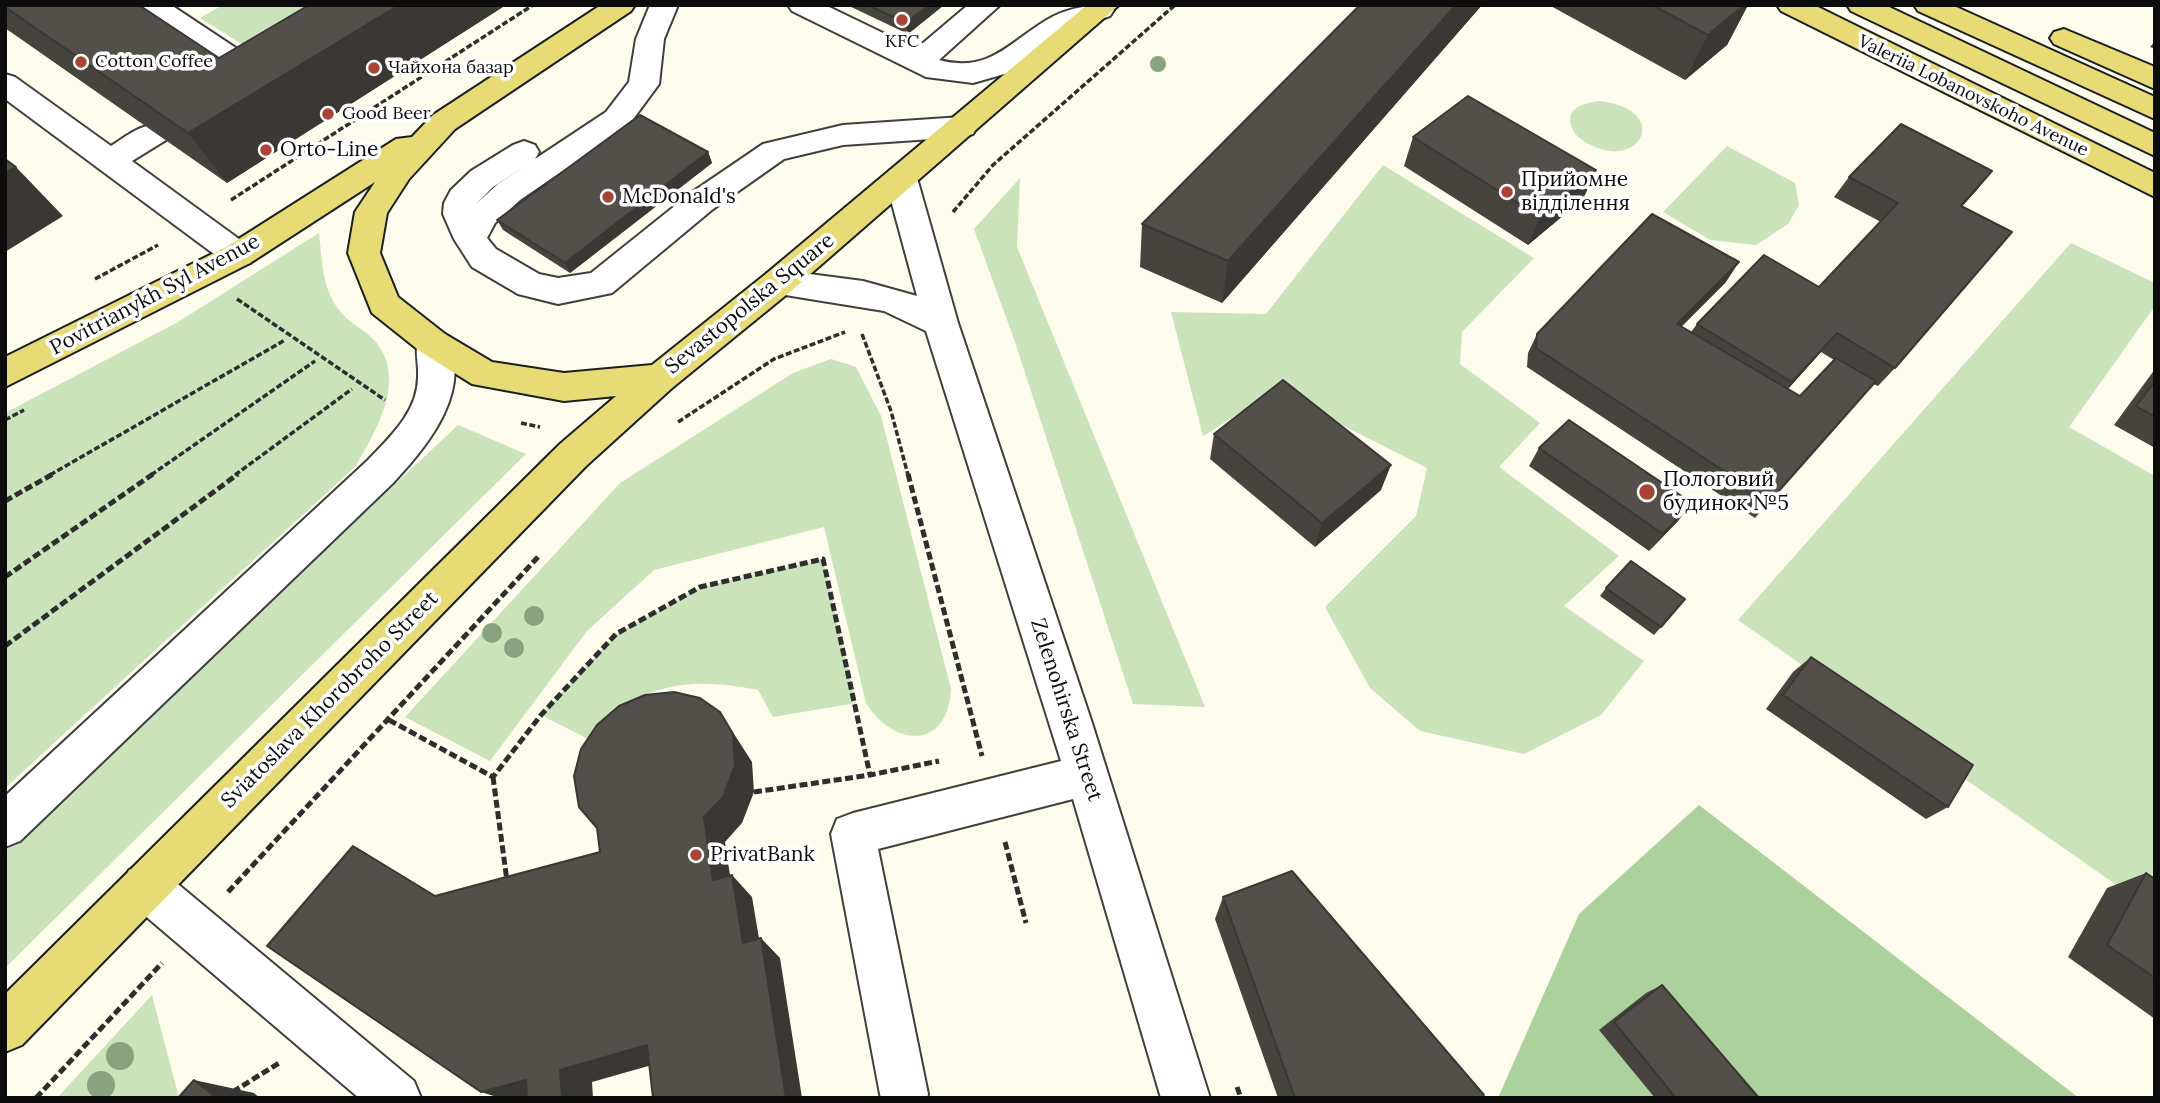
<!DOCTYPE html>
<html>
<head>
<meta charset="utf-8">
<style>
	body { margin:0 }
	#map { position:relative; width:2160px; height:1103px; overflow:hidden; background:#fdfced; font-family:Lora,serif }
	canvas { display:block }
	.frame { position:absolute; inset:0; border:7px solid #0c0c0c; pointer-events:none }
</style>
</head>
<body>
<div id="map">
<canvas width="2160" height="1103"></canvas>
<div class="frame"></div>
</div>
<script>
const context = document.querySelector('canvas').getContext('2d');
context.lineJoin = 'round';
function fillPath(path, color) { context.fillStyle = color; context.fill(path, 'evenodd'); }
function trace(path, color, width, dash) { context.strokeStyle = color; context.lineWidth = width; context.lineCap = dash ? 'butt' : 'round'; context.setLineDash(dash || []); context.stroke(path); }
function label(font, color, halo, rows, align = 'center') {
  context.font = font + ' Lora,serif'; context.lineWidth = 7; context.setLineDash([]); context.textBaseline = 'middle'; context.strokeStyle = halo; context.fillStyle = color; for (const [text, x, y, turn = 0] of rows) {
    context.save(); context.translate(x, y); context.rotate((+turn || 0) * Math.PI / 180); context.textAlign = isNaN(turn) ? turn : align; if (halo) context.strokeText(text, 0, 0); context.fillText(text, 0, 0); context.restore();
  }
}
const green = new Path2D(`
	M223,5H325L251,50L200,18Z
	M1599,101C1672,109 1642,172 1589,144C1581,140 1573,134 1571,125C1566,107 1585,103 1599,101Z
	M1727,146L1795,183L1799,205L1788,224L1756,245L1710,240L1663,212Z
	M1383,165L1534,258L1462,332L1460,364L1540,423L1499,467L1619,556L1564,606L1644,661L1601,715L1524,754L1420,731L1370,688L1325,607L1416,516L1427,468L1275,391L1203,436L1171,312L1266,314Z
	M1020,178L1017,247L1205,707L1133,704L1014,339L974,229Z
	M319,233C322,260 322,288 339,310C348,323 366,330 376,342C407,381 376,430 356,466L5,788V413L178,322Z
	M2071,243L2155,283V306L2069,427L2155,476V912L1738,620Z
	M831,359L856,367L881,416L951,689C948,751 893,747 866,703L824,527L654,570L587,631L490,761L405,717L620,483L793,373Z
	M458,425L526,454L5,968V851Z
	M823,559L856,703L773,717L758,690C714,681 671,679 631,702C616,711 604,729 592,741L541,715L616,634L700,587Z
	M152,995L179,1098H57Z`);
const forest = new Path2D(`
	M1699,805L2079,1098H1498L1579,914Z`);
const pathFar1 = new Path2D(`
	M231,200L533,5
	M953,212L993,165L1175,5
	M95,279L158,245
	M237,299L385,400
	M862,334L891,411L908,475
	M5,420L24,410
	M678,422L774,359L845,332
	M521,423L540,427
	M50,475L285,340
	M151,475L315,361
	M235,475L352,389`);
const path = new Path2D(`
	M908,474L982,756
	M5,501L53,474
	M5,577L153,474
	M5,646L238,474
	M389,720L493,777L541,715L616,634L700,587L823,559L870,775
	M493,777L507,881
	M754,792L870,775L939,761
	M1005,842L1026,923
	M228,892L538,557
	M1237,1087L1241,1098
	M36,1098L162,963
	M223,1098L279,1063`);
const minor = new Path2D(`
	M137,5H171L263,66L268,73C259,87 243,93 228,89L223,82L232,73L141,11Z
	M650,5H678L664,39L659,84L628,126L520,200L495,223L487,238L496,249L539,274L558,278L591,273L691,193L763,144L843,125L962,117L973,120L977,127L973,134L962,137L843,145L784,159L713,209L612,293L558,304L518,294L472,267L454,239L443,214L444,203L451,190L471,171L513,145L524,141L535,145L539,152L535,159L606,112L629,82L636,39ZM528,164L498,184L476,204L493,187Z
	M788,5H825L916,49L968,5H1000L939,60C992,74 1011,39 1052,17C1071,7 1091,5 1111,5L1114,10L1110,16L1073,29L1015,71L973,83L926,77L792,11Z
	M5,74L15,77L111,146C128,135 145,120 166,126L170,133L166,140L132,161L250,247L254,255L250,263L238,267L226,263L5,99Z
	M901,167L912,170L917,178L958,323L1091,720L1210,1098H1161L1073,799L878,849L928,1094L927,1098H881L880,1094L831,834L837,819L853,813L1061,761L926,331L884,311L779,294L767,291L762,282L767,273L779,270L863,281L917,296L885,178L890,170Z
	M433,330L445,334C475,388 429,445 393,483L20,841L5,847V796L367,461C389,438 418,412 418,377C419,361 413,348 421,334Z
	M145,864L161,870L414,1081L421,1098H359L129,902L123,886L129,870Z`);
const major = new Path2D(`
	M601,5H635L631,11L455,129L409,179L387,213L380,253L398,297L445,334L492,362L564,373L652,365L767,273L1087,5H1119L791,291L672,388L586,466L22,1045L5,1052V994L560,444L616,396L564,401L472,384L421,352L372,313L348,253L355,212L375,182L250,263L5,387V357L226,247L396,139L412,137L433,115Z
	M1777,5H1814L2155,173V197L1781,11Z
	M1847,5H1885L2155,133V156L1851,11Z
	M1914,5H1952L2155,97V119L1918,11Z
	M2064,29L2155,67V89L2054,44L2050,38L2054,32Z`);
const trees = [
	[1158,64,8],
	[534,616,10],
	[492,633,10],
	[514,648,10],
	[120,1056,14],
	[101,1085,14]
];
const wall = new Path2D(`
	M5,5L219,58L309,5H506L227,183L5,28Z
	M847,5H944L908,34Z
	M1360,5H1482L1222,303L1140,267L1142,224Z
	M1549,5H1748L1727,45L1685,80Z
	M2155,41V49L2150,47Z
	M1413,137L1596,170L1583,199L1528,245L1404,166Z
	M708,152L712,163L570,273L503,230L497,220Z
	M1992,171L1962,206L1895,368L1878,386L1873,384L1755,518L1527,367L1528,353L1537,334L1726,282L1681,327L1691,332L1697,324L1819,287L1881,222L1834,197L1849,177ZM1821,352L1834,360L1800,396L1788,389Z
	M2155,369V448L2114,425Z
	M1214,434L1381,490L1315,547L1210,459Z
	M1539,448L1678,521L1649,551L1529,466Z
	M1606,588L1661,627L1654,635L1600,596Z
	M1811,657L1948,807L1926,819L1766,709L1793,672Z
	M2146,873L2155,879V1019L2068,957L2107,888Z
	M1223,897L1482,1098H1278L1215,919Z
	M1662,985L1759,1098H1655L1599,1030L1646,993Z`);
const shadedWall = new Path2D(`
	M399,5H506L227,183L188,133Z
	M929,5H944L908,34L906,23Z
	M1456,5H1482L1222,303L1228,261Z
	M1744,5H1748L1727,45L1685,80L1708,35Z
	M708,152L712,163L570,273L565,263Z
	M16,167L63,216L5,252V173Z
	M1596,170L1583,199L1528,245L1540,217Z
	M1992,171L1976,191L1944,226L1961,206Z
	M1739,262L1726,282L1665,343L1677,324Z
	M1837,333L1821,352L1778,400L1792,382Z
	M1391,465L1381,490L1315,547L1322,523Z
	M1692,503L1678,521L1649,551L1663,534Z
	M720,712L752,762L754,792L742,823L725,842L734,902L713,880L704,817Z
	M732,875L752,897L763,962L743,943Z
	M761,938L780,958L802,1098H786Z
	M647,1045L673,1059L592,1082L593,1098H562L560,1070Z
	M194,1080L254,1093L260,1098H217Z
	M526,1080L537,1098H500L481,1092Z`);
const building = new Path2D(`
	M5,5H139L219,58L309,5H399L188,133L5,7Z
	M868,5H929L906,23Z
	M1360,5H1456L1228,261L1142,224Z
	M1652,5H1744L1708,35Z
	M1468,96L1596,170L1540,217L1413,137Z
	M640,115L708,152L565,263L497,220Z
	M1901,124L1992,171L1961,206L2012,232L1895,368L1837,333L1792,382L1697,324L1764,255L1819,287L1898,203L1849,177Z
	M5,159L16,167L5,173Z
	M1652,214L1739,262L1677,324L1800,396L1836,358L1876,381L1770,501L1536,348L1537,334Z
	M1283,380L1391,465L1322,523L1214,434Z
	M2155,381V417L2136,406Z
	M1569,420L1692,503L1663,534L1539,448Z
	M1631,561L1685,599L1661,627L1606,588Z
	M1811,657L1973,765L1948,807L1783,695Z
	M674,692L700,698L720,712L733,734L735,765L723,797L704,817L713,880L732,875L743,943L761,938L786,1098H653L647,1045L560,1070L562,1098H527L526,1080L481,1092L267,946L353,846L435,896L600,852L597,828L579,807L574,776L581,749L597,725L619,706L645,695Z
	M1292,871L1484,1095L1482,1098H1295L1223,897Z
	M2146,873L2155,879V978L2107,945Z
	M1662,985L1759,1098H1676L1614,1022Z
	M194,1080L217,1098H178Z`);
const markers = [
	[902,20,7,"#a94237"],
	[81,62,7,"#a94237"],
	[374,68,7,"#a94237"],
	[328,114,7,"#a94237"],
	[266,150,7,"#a94237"],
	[1507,192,7,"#a94237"],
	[608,197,7,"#a94237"],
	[1647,492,9,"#a94237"],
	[696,855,7,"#a94237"]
];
const farPoinames = [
	["KFC",902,42,"center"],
	["Cotton Coffee",95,62],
	["Чайхона базар",388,68],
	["Good Beer",342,114]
];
const farStreetnames = [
	["Valeriia Lobanovskoho Avenue",1973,96,26]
];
const poiNames = [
	["Orto-Line",280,150],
	["Прийомне",1521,180],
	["відділення",1521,204],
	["McDonald's",622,197],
	["Пологовий",1663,480],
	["будинок №5",1663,504],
	["PrivatBank",710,855]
];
const streetNames = [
	["Povitrianykh Syl Avenue",155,295,-28],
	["Sevastopolska Square",750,304,-39],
	["Sviatoslava Khorobroho Street",330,700,-45],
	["Zelenohirska Street",1066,710,72]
];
fillPath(green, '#cae3bb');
fillPath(forest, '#add19d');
trace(minor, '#3f3f3f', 4);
trace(major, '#1d1d1d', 4);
trace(pathFar1, '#2e2e2e', 3.5, [6, 2.5]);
trace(path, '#2e2e2e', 5, [8, 3.5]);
fillPath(minor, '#fff');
fillPath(major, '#e6db74');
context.fillStyle = '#88a37f';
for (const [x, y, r] of trees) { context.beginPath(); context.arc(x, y, r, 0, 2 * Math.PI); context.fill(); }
fillPath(wall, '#474440');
fillPath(shadedWall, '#3a3734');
fillPath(building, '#534f4a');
trace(building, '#3a3734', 2);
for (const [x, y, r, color] of markers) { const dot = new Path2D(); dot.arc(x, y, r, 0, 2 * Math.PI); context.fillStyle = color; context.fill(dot); trace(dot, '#fff', 2.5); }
label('18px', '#0c0c0c', '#fff', farPoinames, 'left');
label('18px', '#0c0c0c', '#fff', farStreetnames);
label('21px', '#0c0c0c', '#fff', poiNames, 'left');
label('21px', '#0c0c0c', '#fff', streetNames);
</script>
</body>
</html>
